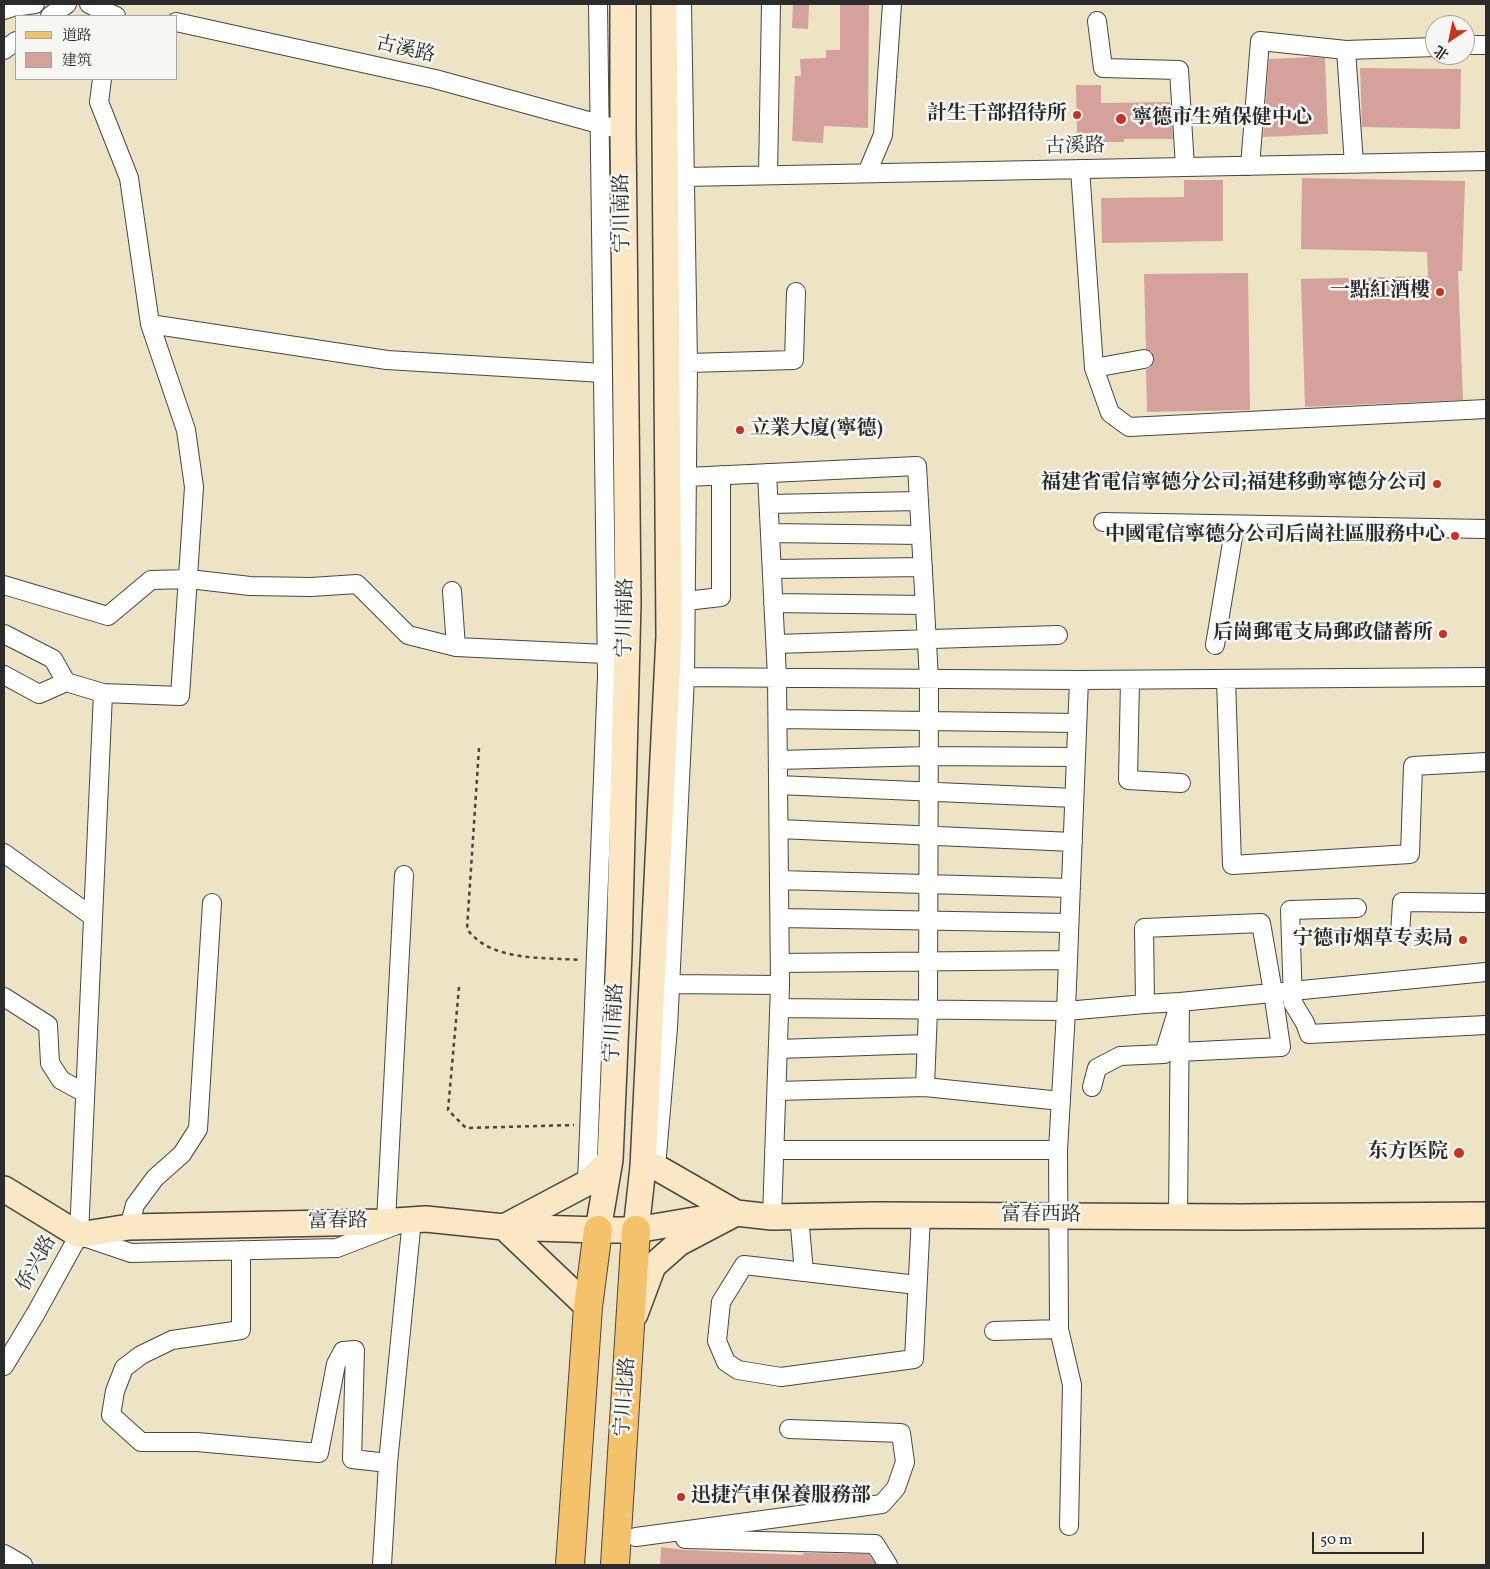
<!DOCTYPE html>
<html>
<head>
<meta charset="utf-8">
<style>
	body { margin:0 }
	#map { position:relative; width:1490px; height:1569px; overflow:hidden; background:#ede3c5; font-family:Vollkorn,"Noto Serif SC",serif }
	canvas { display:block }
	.frame { position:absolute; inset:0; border:5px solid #2b2b2b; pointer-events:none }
	.legend { position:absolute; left:15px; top:15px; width:162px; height:65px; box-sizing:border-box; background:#f6f6f2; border:1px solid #a5a5a2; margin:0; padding:6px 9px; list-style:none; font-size:15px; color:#2b2b2b }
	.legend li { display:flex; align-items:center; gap:10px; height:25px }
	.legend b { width:25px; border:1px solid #a5a5a2 }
	.north { position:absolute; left:1425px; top:15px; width:50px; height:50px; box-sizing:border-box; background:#f6f6f2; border:1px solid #a5a5a2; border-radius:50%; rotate:214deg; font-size:14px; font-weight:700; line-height:20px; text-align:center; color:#2b2b2b }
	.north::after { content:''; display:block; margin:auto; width:18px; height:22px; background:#c8321e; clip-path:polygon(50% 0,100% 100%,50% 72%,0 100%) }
	.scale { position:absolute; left:1312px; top:1532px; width:112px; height:22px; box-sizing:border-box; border:2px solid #2b2b2b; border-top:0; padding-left:6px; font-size:15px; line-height:18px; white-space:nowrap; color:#2b2b2b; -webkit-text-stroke:4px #f6f6f2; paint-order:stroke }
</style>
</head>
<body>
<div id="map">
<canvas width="1490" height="1569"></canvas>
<div class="frame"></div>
<ul class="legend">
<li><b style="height:6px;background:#f4c26a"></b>道路</li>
<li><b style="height:14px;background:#d5a29b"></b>建筑</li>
</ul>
<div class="north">北</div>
<div class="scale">50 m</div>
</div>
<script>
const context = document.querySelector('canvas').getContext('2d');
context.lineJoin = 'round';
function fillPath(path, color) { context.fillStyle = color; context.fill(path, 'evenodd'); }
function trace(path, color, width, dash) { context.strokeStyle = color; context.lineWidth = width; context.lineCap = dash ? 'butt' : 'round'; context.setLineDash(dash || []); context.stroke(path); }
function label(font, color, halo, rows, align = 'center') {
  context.font = font + ' Vollkorn,"Noto Serif SC",serif'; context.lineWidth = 5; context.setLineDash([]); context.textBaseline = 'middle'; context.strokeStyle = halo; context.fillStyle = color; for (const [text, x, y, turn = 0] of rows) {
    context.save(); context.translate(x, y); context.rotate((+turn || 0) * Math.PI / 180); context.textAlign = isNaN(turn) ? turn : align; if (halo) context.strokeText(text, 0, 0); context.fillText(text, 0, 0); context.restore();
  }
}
const building = new Path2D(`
	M793,4H809L808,29L792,28Z
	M840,4H869L868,128L824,126L823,143L792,141L795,76H801L800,59L826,58V50H840Z
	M1312,57L1325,58L1328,134L1263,137L1269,59Z
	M1360,68L1461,69L1460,129L1362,127Z
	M1076,85H1101V103L1170,102L1173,139H1124V142H1103V133H1077Z
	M1302,178L1465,181L1462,271H1458L1463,400L1305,407L1301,279L1428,276L1427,252L1301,249Z
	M1184,180H1223V241L1102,243L1101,198L1184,197Z
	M1248,273L1250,410L1147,412L1146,369L1151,367L1154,358L1152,352L1146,349L1144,274Z
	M661,1547L685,1550L803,1555V1553L869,1554L876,1565H660Z`);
const path = new Path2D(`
	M479,748L467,929C491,962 543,957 580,960
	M459,987L448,1110L466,1128L574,1125`);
const street = new Path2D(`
	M89,4L116,16
	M4,10L13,7L35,4
	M50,16L67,4
	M1097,21L1103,68L1179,70L1185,167
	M176,22L435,79L610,127
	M1465,45H1486
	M4,50L16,41
	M1354,164L1346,50L1435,47
	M1250,166L1260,41L1346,50
	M1080,169L1094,368L1110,413L1129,427L1486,409
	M867,173L883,135L892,4
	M673,175L685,177L1486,161
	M768,175L771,4
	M150,324L387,360L603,373
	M688,363L794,360L796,292
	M1094,368L1144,359
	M767,473L777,677L780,985L772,1217
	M687,477L917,466L929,679L928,1010L925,1087
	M769,504L919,501
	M1103,522L1486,529
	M770,533L921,535
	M772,569L923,567
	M4,585L108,616L151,580L189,579L250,586L311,587L357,584L408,635L456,647L452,591
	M686,601L721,597V475
	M773,603L925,605
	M4,634L53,659L66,682
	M776,644L1058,635
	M1215,645L1235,525
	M456,647L606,654
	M4,675L39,694L66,682L103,693L180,696L194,487L186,430L150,324L129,178L99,102L102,79
	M685,677L1079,680L1486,677
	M1226,679L1232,865L1410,854L1413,766L1486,762
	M1130,680L1128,780L1181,783
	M778,719L1077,723
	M778,760L929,756L1076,757
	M778,785L1074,798
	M779,829L1073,842
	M4,853L93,917
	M779,880L1071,888
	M1357,908L1290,910L1293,1003L1305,1023L1309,1034L1486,1025
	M780,918L1069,923
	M1400,934L1402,902L1486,903
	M780,963L1068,960
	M669,984L780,985
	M4,997L48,1025L50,1063L61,1080L85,1093
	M1145,1004L1144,928L1261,923L1273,992L1281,1047L1179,1052
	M779,1008L1066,1011L1145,1004L1180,1002L1486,972
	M778,1049L926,1044
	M1092,1087L1097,1068L1120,1056L1164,1054L1180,1002L1178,1217
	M777,1091L925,1087L1061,1101
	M774,1150H1058
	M656,1167L668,1028L685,677L688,363L682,4
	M587,1183L607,676L598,4
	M799,1216L804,1272
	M386,1221L404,875
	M129,1227L135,1205L155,1178L182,1154L198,1129L212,903
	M81,1236L131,1253L337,1248L412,1219L388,1463L382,1565
	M241,1250V1330L172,1340L141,1355L124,1368L115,1391L111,1415L141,1442H197L319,1453L336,1364L343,1351L355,1350L352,1459L388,1463
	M917,1285L744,1265L721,1302L717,1341L726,1362L738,1370L781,1377L914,1359L921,1216
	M994,1331L1059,1329
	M4,1366L36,1313L79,1235L103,693
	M1069,1526L1072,1385L1059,1329L1058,1150L1066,1011L1079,680
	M636,1537L882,1504L896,1488L905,1462L901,1433L789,1429
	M685,1539L875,1544L888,1565
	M4,1554L23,1565`);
const secondary = new Path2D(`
	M4,1189L79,1235L129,1227L379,1222L426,1219L504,1227L598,1230H636L736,1213L772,1217L876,1215L1240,1217L1486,1215
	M598,1230L610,1160L619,952L628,603L623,131V4
	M636,1230L643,1167L669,636L664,4
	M588,1307L504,1227L587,1183L610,1160
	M635,1314L653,1266L679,1243L736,1213L656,1167H643`);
const primary = new Path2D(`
	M570,1565L588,1307L598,1230
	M615,1565L636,1230`);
const markers = [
	[1077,115,5,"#c8321e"],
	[1121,119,6,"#c8321e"],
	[1440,292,5,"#c8321e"],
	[740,430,5,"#c8321e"],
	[1437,484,5,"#c8321e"],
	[1455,536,5,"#c8321e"],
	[1443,634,5,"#c8321e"],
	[1463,940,5,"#c8321e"],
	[1459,1153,6,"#c8321e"],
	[681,1497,5,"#c8321e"]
];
const streetNames = [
	["古溪路",405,51,13],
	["古溪路",1075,148,-1],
	["宁川南路",624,213,-91],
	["宁川南路",627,618,-89],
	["宁川南路",616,1023,-87],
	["富春西路",1041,1216],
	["富春路",338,1223,-1],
	["侨兴路",38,1264,-61],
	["宁川北路",627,1397,-86]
];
const poiNames = [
	["計生干部招待所",1067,115],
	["寧德市生殖保健中心",1132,119,"left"],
	["一點紅酒樓",1430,292],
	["立業大廈(寧德)",750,430,"left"],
	["福建省電信寧德分公司;福建移動寧德分公司",1427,484],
	["中國電信寧德分公司后崗社區服務中心",1445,536],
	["后崗郵電支局郵政儲蓄所",1433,634],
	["宁德市烟草专卖局",1453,940],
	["东方医院",1448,1153],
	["迅捷汽車保養服務部",691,1497,"left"]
];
fillPath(building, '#d5a29b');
trace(street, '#484742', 20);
trace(secondary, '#484742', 28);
trace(primary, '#484742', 30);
trace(path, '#484742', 2.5, [4, 4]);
trace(street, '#fff', 18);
trace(secondary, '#fbe7c3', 25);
trace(primary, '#f4c26a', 28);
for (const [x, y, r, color] of markers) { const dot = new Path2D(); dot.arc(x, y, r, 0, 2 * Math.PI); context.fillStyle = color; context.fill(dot); trace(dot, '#f6f6f2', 2); }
label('20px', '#2b2b2b', '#f6f6f2', streetNames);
label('bold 20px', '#2b2b2b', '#f6f6f2', poiNames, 'right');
</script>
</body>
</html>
